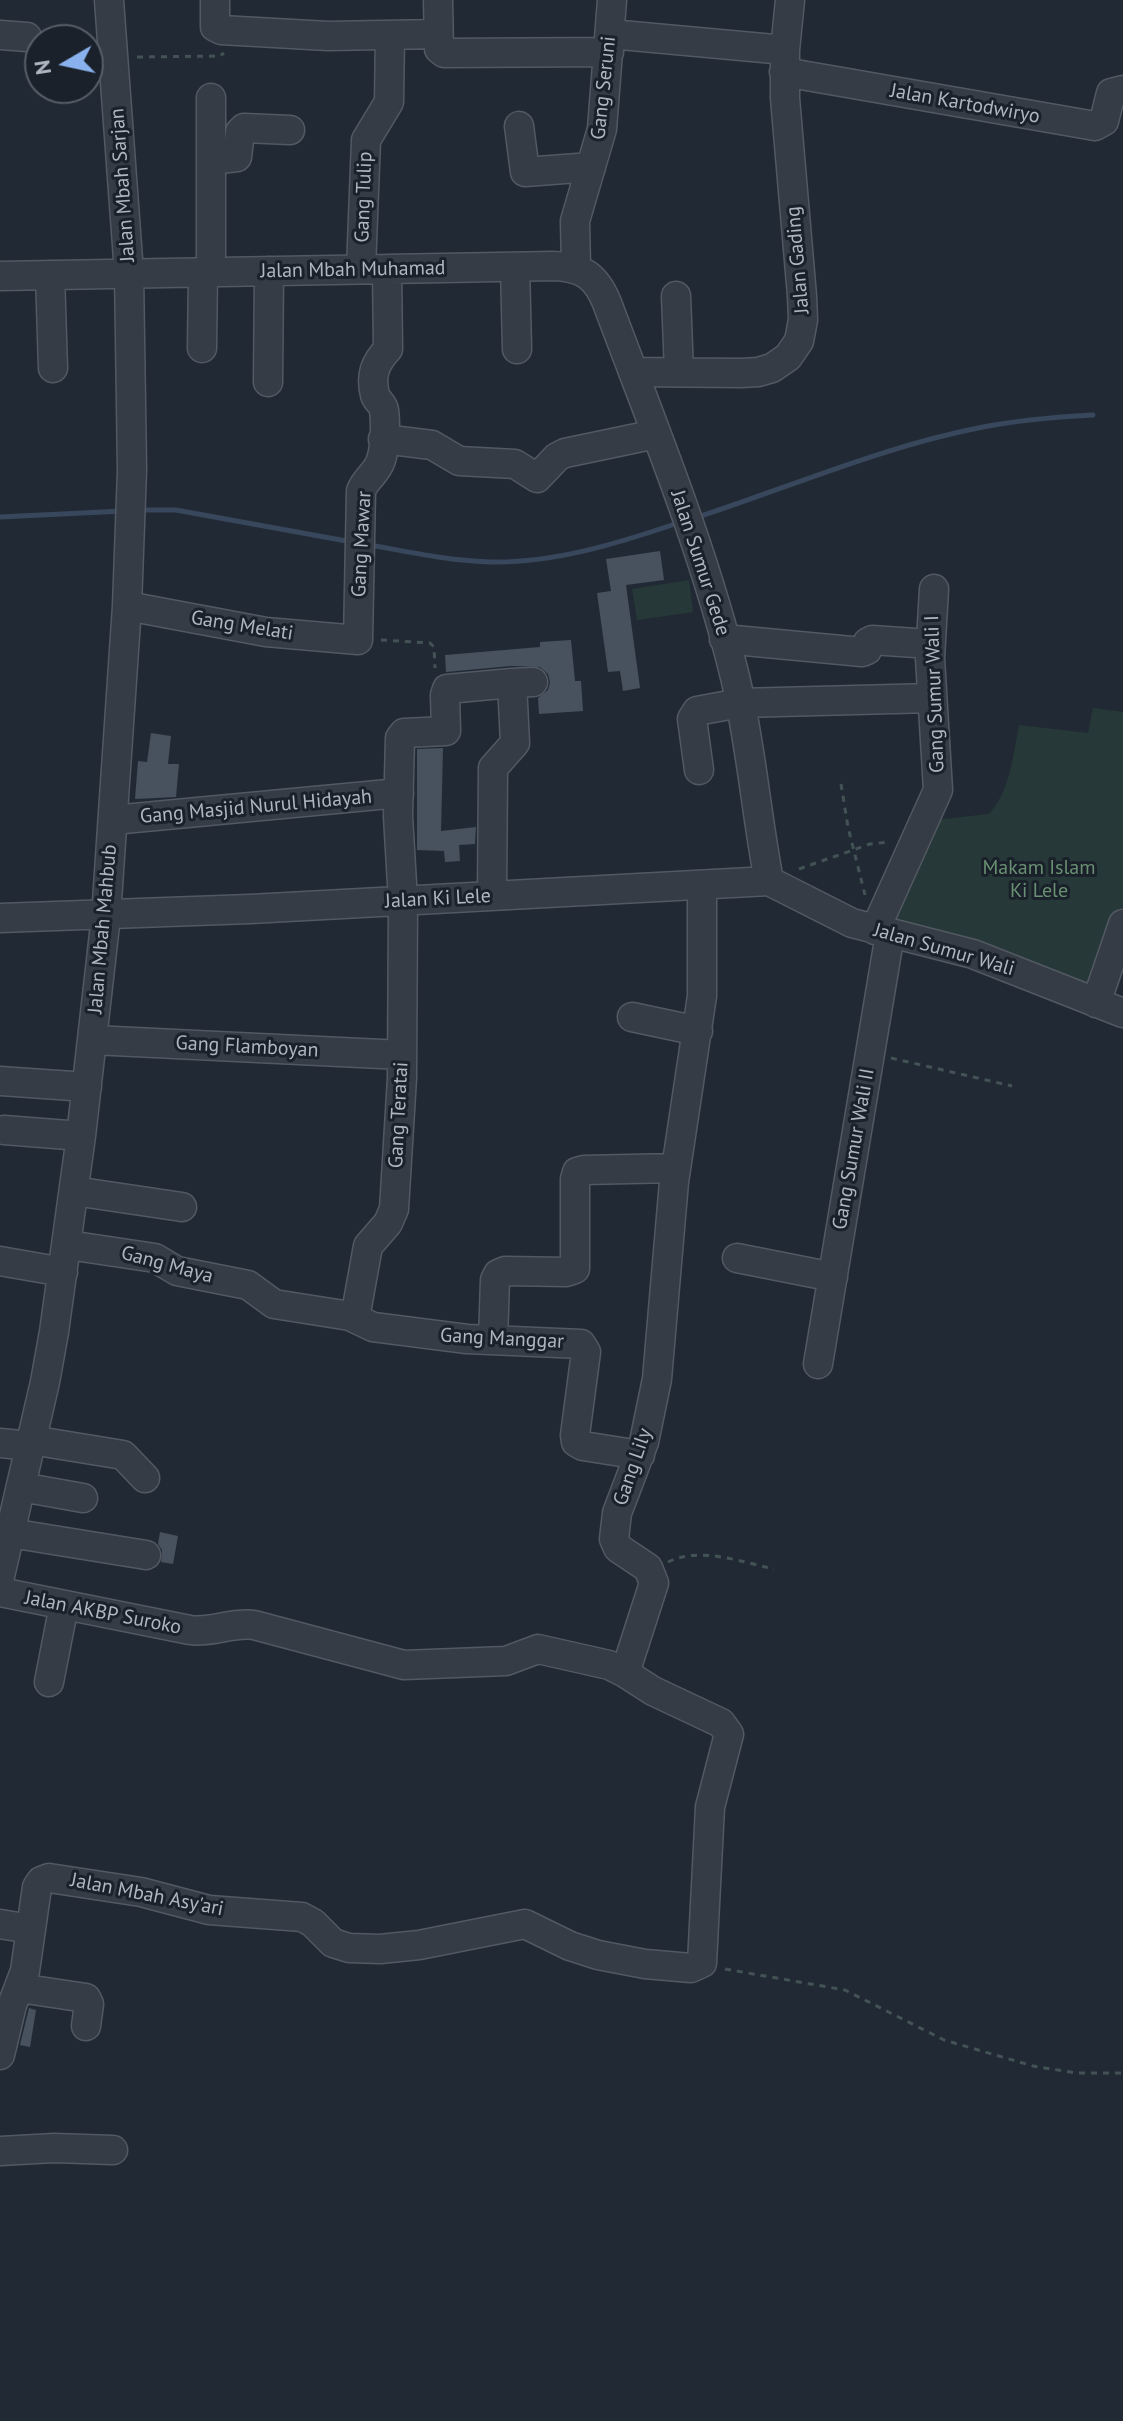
<!DOCTYPE html>
<html>
<head>
<meta charset="utf-8">
<style>
	body { margin:0 }
	#map { position:relative; width:1123px; height:2421px; overflow:hidden; background:#212a34; font-family:"PT Sans",sans-serif }
	canvas { display:block }
	.north { position:absolute; left:24px; top:24px; width:80px; height:80px; box-sizing:border-box; background:#1a212a; border:2px solid #565d67; border-radius:50%; rotate:261deg; font-size:22px; font-weight:700; line-height:32px; text-align:center; color:#afb6c2 }
	.north::after { content:''; display:block; margin:auto; width:28px; height:36px; background:#89b1ed; clip-path:polygon(50% 0,100% 100%,50% 72%,0 100%) }
</style>
</head>
<body>
<div id="map">
<canvas width="1123" height="2421"></canvas>
<div class="north">N</div>
</div>
<script>
const context = document.querySelector('canvas').getContext('2d');
context.lineJoin = 'round';
function fillPath(path, color) { context.fillStyle = color; context.fill(path, 'evenodd'); }
function trace(path, color, width, dash) { context.strokeStyle = color; context.lineWidth = width; context.lineCap = dash ? 'butt' : 'round'; context.setLineDash(dash || []); context.stroke(path); }
function label(font, color, halo, rows, align = 'center') {
  context.font = font + ' "PT Sans",sans-serif'; context.lineWidth = 6; context.setLineDash([]); context.textBaseline = 'middle'; context.strokeStyle = halo; context.fillStyle = color; for (const [text, x, y, turn = 0] of rows) {
    context.save(); context.translate(x, y); context.rotate((+turn || 0) * Math.PI / 180); context.textAlign = isNaN(turn) ? turn : align; if (halo) context.strokeText(text, 0, 0); context.fillText(text, 0, 0); context.restore();
  }
}
const green = new Path2D(`
	M689,580L693,612L637,620L632,589Z
	M1093,708L1123,712V909L1094,992L886,925L934,820L989,814C1010,791 1013,756 1019,725L1088,733Z`);
const stream = new Path2D(`
	M141,510H176L352,542
	M0,517L123,511
	M695,518C790,487 884,446 983,427C1019,420 1056,417 1093,415
	M370,545C409,552 451,561 492,562C555,563 619,543 678,523`);
const building = new Path2D(`
	M660,551L664,580L626,585L640,688L623,691L620,671L608,672L597,593L611,591L606,559Z
	M571,640L575,681H581L583,711L539,714L538,698L548,690L550,682L548,674L540,667L511,666L446,672L445,655L540,647V642Z
	M151,733L171,736L168,764H179L176,797L135,799L138,761L147,762Z
	M443,748L441,831L476,827L475,844L459,845L460,861L445,862L444,851L417,850V749Z
	M160,1532L178,1536L173,1564L161,1562L162,1550L158,1544Z
	M29,2008L36,2010L30,2047L20,2045Z`);
const path = new Path2D(`
	M137,57L220,56L224,53
	M381,640L430,643L434,647L435,668
	M841,784L848,827L865,895
	M799,869L870,844L890,842
	M891,1058L1012,1086
	M668,1562C700,1546 741,1562 774,1569
	M725,1969L845,1990L944,2040L1033,2066L1076,2073H1123`);
const minor = new Path2D(`
	M215,0V27L221,30L328,36L438,34
	M438,0L439,49L444,53L609,52
	M610,34L785,50
	M0,35L27,37
	M784,72L1095,126L1104,121L1111,93L1123,90
	M519,126L525,172L591,167
	M211,160L237,157L240,132L244,128L290,130
	M515,267L517,349
	M576,268L575,221L602,129L612,0
	M361,269L366,140L389,102L390,35
	M211,272V98
	M50,275L53,368
	M0,276L553,266C583,267 596,276 607,303C653,426 704,549 735,677C751,744 756,813 769,881
	M676,296L679,372
	M202,348L203,272
	M633,372L741,373L758,372L772,368L788,357L799,341L803,320L802,296L785,98V50L790,0
	M268,382L269,271
	M383,439L432,445L459,461L515,464L537,478L557,457L565,453L656,434
	M127,606L266,632L358,640L361,491C365,479 377,473 381,460C385,448 386,424 384,410C383,404 377,401 375,395C370,375 375,363 388,349L387,269
	M724,639L862,652L867,650L868,642L872,640L930,644
	M699,770L692,719L697,711L740,703L932,698
	M113,820L399,793
	M769,881L852,923L973,954L1123,1013
	M492,896L493,768L515,743L512,683L533,682
	M0,918L250,909L769,881
	M875,930L938,790L930,658L934,589
	M1096,1003L1123,924
	M632,1017L698,1031
	M93,1040L402,1055
	M0,1081L87,1087
	M4,1130L81,1136
	M74,1191L182,1207
	M68,1245L155,1258L177,1271L248,1285L274,1304L350,1316L373,1327L467,1339L581,1344L586,1352L575,1435L576,1442L583,1446L640,1455
	M737,1258L833,1277
	M0,1261L63,1272
	M355,1318L368,1246L388,1223L394,1209L402,1078L403,901L398,816L400,738L404,733L446,731L445,695L447,689L512,683
	M493,1340L495,1280L498,1274L505,1271L566,1272L575,1269V1179L577,1172L584,1170L676,1168
	M818,1364L890,934
	M31,1440L123,1455L145,1478
	M0,1443L30,1446
	M21,1487L83,1498
	M10,1533L146,1555
	M0,1576L45,1382L54,1332L81,1136L106,916L127,606L132,470L129,273L109,0
	M0,1592L190,1630C212,1633 232,1622 254,1625L404,1665L506,1661L538,1649L609,1665L625,1673
	M49,1682L64,1605
	M0,1924L31,1929
	M19,1988L86,1998L89,2004L86,2026
	M0,2055L12,2005L25,1971L37,1887L41,1881L49,1878L141,1892L209,1910L302,1917L313,1923L333,1943L349,1948L380,1949L419,1945L525,1924L570,1946L598,1955L645,1964L691,1968L702,1963L710,1807L729,1734L721,1723L653,1691L625,1673L654,1583L648,1568L618,1548L614,1539L617,1513L644,1442L657,1379L674,1182L702,996V885
	M0,2151L54,2148L113,2150`);
const streetNames = [
	["Gang Seruni",604,88,-84],
	["Jalan Kartodwiryo",965,104,10],
	["Jalan Mbah Sarjan",123,185,-94],
	["Gang Tulip",364,197,-88],
	["Jalan Gading",798,260,-95],
	["Jalan Mbah Muhamad",353,270,-1],
	["Gang Mawar",362,544,-87],
	["Jalan Sumur Gede",700,563,72],
	["Gang Melati",242,626,9],
	["Gang Sumur Wali I",935,694,-92],
	["Gang Masjid Nurul Hidayah",256,807,-5],
	["Jalan Ki Lele",438,899,-3],
	["Jalan Mbah Mahbub",103,929,-85],
	["Jalan Sumur Wali",944,950,16],
	["Gang Flamboyan",247,1047,3],
	["Gang Teratai",399,1115,-87],
	["Gang Sumur Wali II",854,1149,-80],
	["Gang Maya",167,1265,15],
	["Gang Manggar",502,1339,3],
	["Gang Lily",633,1467,-71],
	["Jalan AKBP Suroko",103,1613,11],
	["Jalan Mbah Asy'ari",147,1895,11]
];
const parkNames = [
	["Makam Islam",1039,868],
	["Ki Lele",1039,891]
];
fillPath(green, '#263837');
trace(stream, '#38475c', 5);
fillPath(building, '#48515e');
trace(minor, '#525963', 31);
trace(path, '#435355', 3, [6, 6]);
trace(minor, '#353c45', 28);
label('20px', '#afb6c2', '#1a212a', streetNames);
label('20px', '#699072', '#1a212a', parkNames);
</script>
</body>
</html>
